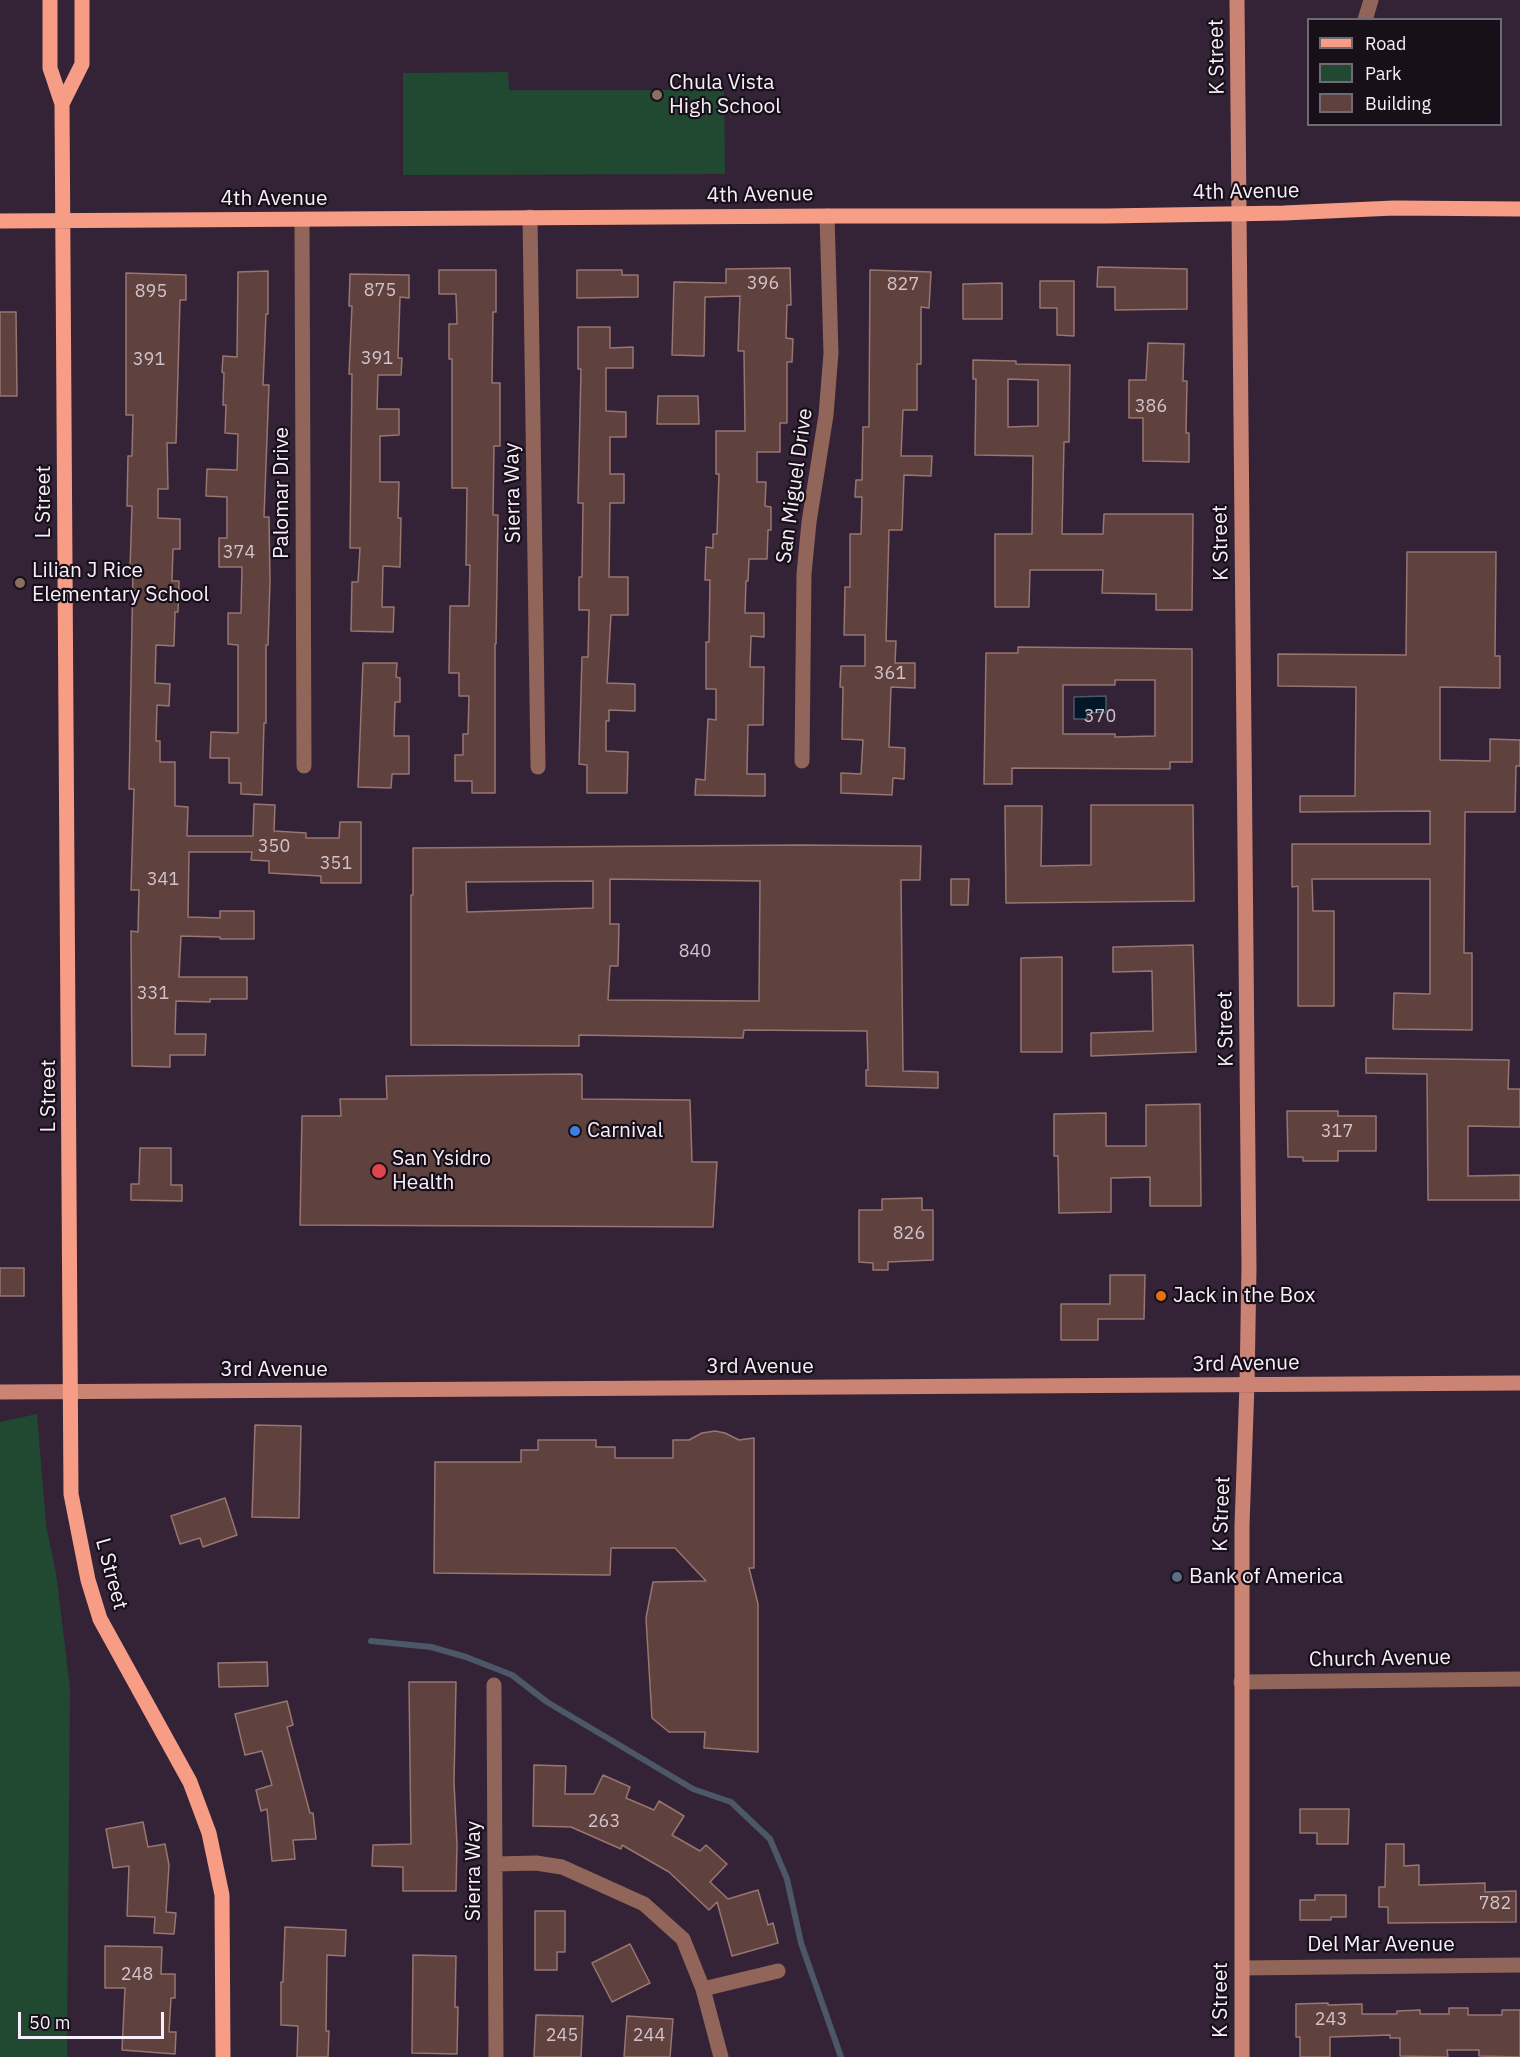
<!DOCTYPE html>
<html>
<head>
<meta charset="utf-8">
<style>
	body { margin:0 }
	#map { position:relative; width:1520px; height:2057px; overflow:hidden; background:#342337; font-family:"IBM Plex Sans",sans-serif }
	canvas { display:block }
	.legend { position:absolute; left:1307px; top:18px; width:195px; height:108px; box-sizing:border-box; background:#171019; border:2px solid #716973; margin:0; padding:8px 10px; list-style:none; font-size:18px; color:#f9eefb }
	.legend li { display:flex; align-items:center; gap:12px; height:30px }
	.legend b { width:30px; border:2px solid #716973 }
	.scale { position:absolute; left:18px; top:2012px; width:146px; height:27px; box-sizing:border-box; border:3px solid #f9eefb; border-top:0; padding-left:8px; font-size:18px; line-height:21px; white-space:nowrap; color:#f9eefb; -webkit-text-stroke:4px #171019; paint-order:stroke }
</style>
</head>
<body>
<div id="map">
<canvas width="1520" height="2057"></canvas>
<ul class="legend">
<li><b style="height:8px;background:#f79d86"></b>Road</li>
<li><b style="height:16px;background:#214830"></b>Park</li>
<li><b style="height:16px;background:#5f413d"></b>Building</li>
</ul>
<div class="scale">50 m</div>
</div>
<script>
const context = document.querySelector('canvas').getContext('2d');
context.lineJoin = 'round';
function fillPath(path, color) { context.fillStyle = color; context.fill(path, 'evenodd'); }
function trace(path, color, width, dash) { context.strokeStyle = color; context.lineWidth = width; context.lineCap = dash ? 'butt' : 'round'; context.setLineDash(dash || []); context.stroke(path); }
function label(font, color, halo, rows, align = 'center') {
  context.font = font + ' "IBM Plex Sans",sans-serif'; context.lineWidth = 4.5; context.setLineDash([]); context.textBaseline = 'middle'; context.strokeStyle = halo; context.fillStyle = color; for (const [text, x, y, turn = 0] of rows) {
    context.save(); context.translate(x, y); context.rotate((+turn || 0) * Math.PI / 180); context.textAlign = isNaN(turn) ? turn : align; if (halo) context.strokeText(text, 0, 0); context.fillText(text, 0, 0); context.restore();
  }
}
const green = new Path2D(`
	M508,72L509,90H724L725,174L403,175V73Z
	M37,1414L46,1525L56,1573L70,1688L67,2057H0V1422Z`);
const water = new Path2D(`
	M1106,696V712L1087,713V719H1074V697Z`);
const stream = new Path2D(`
	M371,1641L431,1647L466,1657L512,1675L547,1702L693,1789L731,1802L770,1839L787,1879L801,1943L841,2057`);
const building = new Path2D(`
	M1098,267L1187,269V309L1115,310V287H1097Z
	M790,268L791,305H787L786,338L793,339L792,362H787V423H780V452H757V482H766L765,506L771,507V530H768L767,559H749L748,581H746L745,613H764V637L751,636L750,667H764L763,725H748L747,774H765V796L695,795L696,779L705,780L708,719L716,720V689H706V642H709L710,580H705L706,547L713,548V534H717L719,474H716V431H745L744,351H738L740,296L705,297L704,356L672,355L674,282L726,283V269Z
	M439,270H496V312H493L492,383H500V446H494L493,515H498L496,644H495V793H472V781H455V755H463V734H468L469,696H459V673H449L450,606H469L470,565H466L467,488H452V359H449V324H457L456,294H439Z
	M577,270H622V275H638V297L577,298Z
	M870,270L931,272L929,308L921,307V364H917V410H903L901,456H932L931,476L904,475L902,530H889L886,641H896L895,663H915V688L891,687L889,747L905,748L904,779L893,778L892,795L841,793V773L861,774L863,740L842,739L843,687H840L841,666H865V635H844L845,587H850V534H861L862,497H855L856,480H862L863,427H869Z
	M268,271V314H266L263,385H269L264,517H269L270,581L268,645H266V723H264L262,795L241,794V783H229V758H210L211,732L238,733V645L228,644V613H241L242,567H219V538H227V497L206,496L207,469L237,470L238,434L225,433L226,405H223L224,373L222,372L223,356L237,357L238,272Z
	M126,273L186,275V300H180L176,443H167L168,489H158V518L180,519V549H173L172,581H179L178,612H175L174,646L156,645L155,683L170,684L169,706L157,705L156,741H160V762H175V806L188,807L187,836H253L254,804L275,805L274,831L306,833V838H339L340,822H361V883H321V876L269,873V861L251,860L252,852H189L188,917L220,918V911H254V939H220V937L181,936L179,977H247V999H210V1002L176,1001L175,1034H206L205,1055H170V1067L132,1066L131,931L138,932L139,890H131L134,789H129L133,569H130L132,506H127L128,456H132L133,415H126Z
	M350,274L409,275V298L400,297L398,358H402L401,375H378L377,409H399V435L380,436V482H399L398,518H401L400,567L383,566L382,607H394L393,632L351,631L352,582H358L360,548H350L352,374H349L352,306H349Z
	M1040,281H1074V336L1057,335V308H1040Z
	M1002,283V319H963V284Z
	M0,312H16L17,396H0Z
	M578,327H610V348L633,347V368H606V411L626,412V437H610V474H624V503H610L609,577H628V615H611L607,683L635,684V711L609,710V721H606V751L628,752L627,793H587V765L579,764L582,657H588L589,610H579V577H582L583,503H578L581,369H578Z
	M1148,343L1184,344L1183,381H1187L1186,433H1189V462L1143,461V418H1129V380H1146Z
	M973,360L1016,361V364L1070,365L1069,442H1064L1062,534H1103L1104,514H1193L1192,610H1156V594L1102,593L1103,570H1030L1029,607H995V534H1032L1033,456L975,455L976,379H973ZM1008,379L1038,380V426L1008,427Z
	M658,396H698L699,424H657Z
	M1407,552H1496L1495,656H1500V688L1440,687V760L1490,761V739L1520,740V766H1516L1515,812H1465L1464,953H1472V1030L1393,1029L1394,993L1430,994V879H1312L1313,911H1334V1006H1298V886L1292,887V844H1430V811L1300,812V796H1355L1356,687L1278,686V654L1406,655Z
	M1018,647L1192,649V762H1170V769L1012,768V784H984L986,653H1018ZM1115,680H1155V736L1115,737V734H1063V685H1115Z
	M363,663H397L396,677L400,678V702H395L394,736H409V774H392L391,788L358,787Z
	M1091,805H1193L1194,901L1006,903L1005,806H1042L1041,866L1091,865Z
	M800,845L921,846L920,880H901L903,1071L938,1072V1088L866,1086V1070H868L867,1031L744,1030L743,1038L579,1035V1046L411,1045V895H413V848ZM610,879L760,881L759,1001L608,1000L610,966H618L619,924H610ZM593,881V908L467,912L466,882Z
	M951,879H969L968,905H951Z
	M1193,945L1196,1052L1091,1056V1033L1153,1031L1152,971L1113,972V947Z
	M1062,957V1052H1021V958Z
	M1366,1058L1509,1060L1508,1089H1520V1127L1468,1126V1176L1520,1175V1200H1428L1427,1074L1366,1073Z
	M580,1074L582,1075V1099L690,1100L692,1162H717L713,1227L300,1225L302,1116H341L340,1099H387L386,1076Z
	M1200,1104L1201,1206H1150V1177L1111,1178V1212L1059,1213L1058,1156H1054V1114L1106,1113V1146H1146V1105Z
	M1287,1111H1338V1116H1376V1151H1338V1161H1303V1157H1288Z
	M140,1148H171V1185H182V1201L131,1200V1184H139Z
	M922,1198V1210H933V1260L888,1262V1270H873V1263L859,1262V1210H882V1199Z
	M0,1268H24V1296H0Z
	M1110,1275H1145L1144,1319H1098V1340H1061V1304H1110Z
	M255,1425L301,1426L299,1518L252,1517Z
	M715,1431L725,1433L739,1440L754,1438V1568H749L758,1604V1752L704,1748L705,1732H669L652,1718L646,1618L653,1582L706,1581L675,1548H611L610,1575L434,1573L435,1462H521V1450H538V1440H596V1447H615V1458H673V1440H689L702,1433Z
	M225,1498L237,1535L203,1547L200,1538L180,1544L171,1516Z
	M267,1662L268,1686L219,1687L218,1663Z
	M409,1682H456L454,1782L457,1845L456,1891H403V1867L372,1866L373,1845L411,1844Z
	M287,1701L293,1725L287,1727L310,1813H313L316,1839L293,1840L295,1859L272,1861L267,1809L261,1811L256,1790L272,1785L262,1751L245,1755L235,1714Z
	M534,1765L566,1766L565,1794H594L603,1775L630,1787L626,1798L654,1810L659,1801L684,1816L672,1835L700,1851L706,1845L727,1864L710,1882L728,1899L758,1890L768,1925L773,1923L778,1943L732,1956L717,1902L709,1910L669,1872L622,1845L621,1849L571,1827L533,1826Z
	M1300,1809H1349L1348,1844H1317V1833H1300Z
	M143,1822L148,1847L165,1844L169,1865L166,1912L176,1913L174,1934L154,1933L155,1917L127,1916L129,1866L113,1868L106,1829Z
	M1386,1844H1404V1866L1419,1865V1885L1485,1883V1892L1516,1891V1922L1388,1923V1907H1379V1887H1385Z
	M1315,1895H1346V1917H1331V1920H1300V1900H1315Z
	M535,1911H565V1952H557V1970H535Z
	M285,1927L346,1930L345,1956L327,1955L326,2031H329L328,2057H297L298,2026L281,2025V1982H283Z
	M630,1944L650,1983L612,2002L592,1963Z
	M105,1946L162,1947L161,1974H175V1998H171L169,2032H176L175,2054L122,2050L125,1988H105Z
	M413,1955L456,1956L455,2007H458L457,2054L412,2053Z
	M1328,2003V2005L1362,2004V2014H1397V2011L1420,2010V2014H1449V2008H1468V2015H1502V2010H1520V2057L1479,2056V2050H1447L1448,2057L1400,2056V2038H1390V2035L1330,2037V2057H1300V2037H1296V2004Z
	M536,2015L583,2016L581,2057H534Z
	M627,2016L673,2019L670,2057H624Z`);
const street = new Path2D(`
	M1365,20L1371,0
	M530,217L538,767
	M302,220L304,766
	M802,761L804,574L809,522L826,415L831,353L827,216
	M1241,1682L1520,1679
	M494,1685L496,2057
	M496,1864L536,1863L562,1867L644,1904L683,1939L703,1989L721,2057
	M1242,1968L1520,1965
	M703,1989L778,1971`);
const secondary = new Path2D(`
	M1237,0L1249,1267L1247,1384L1242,1526V2057
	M0,1392L1520,1383`);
const primary = new Path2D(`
	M50,0V68L62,104L71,1494L88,1580L100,1619L190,1782L209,1833L222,1895L223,2057
	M62,104L82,64V0
	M0,221L827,216H1107L1284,213L1394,208L1520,209`);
const markers = [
	[657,95,6,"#8d6e63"],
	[20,583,6,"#8d6e63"],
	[575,1131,6,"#3f7fe0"],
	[379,1171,8,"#e0444e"],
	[1161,1296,6,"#e8710a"],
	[1177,1577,6,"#5c6f8a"]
];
const numberNames = [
	["396",763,284],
	["827",903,285],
	["875",380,291],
	["895",151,292],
	["391",377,359],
	["391",149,360],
	["386",1151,407],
	["374",239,553],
	["361",890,674],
	["370",1100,717],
	["350",274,847],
	["351",336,864],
	["341",163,880],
	["840",695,952],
	["331",153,994],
	["317",1337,1132],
	["826",909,1234],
	["263",604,1822],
	["782",1495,1904],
	["248",137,1975],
	["243",1331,2020],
	["245",562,2036],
	["244",649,2036]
];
const streetNames = [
	["K Street",1217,57,-91],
	["4th Avenue",1246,192,-1],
	["4th Avenue",760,195,-1],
	["4th Avenue",274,199],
	["San Miguel Drive",795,486,-82],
	["Palomar Drive",282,493,-90],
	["Sierra Way",513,493,-91],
	["L Street",44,502,-90],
	["K Street",1221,543,-91],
	["K Street",1226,1029,-91],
	["L Street",49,1096,-90],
	["3rd Avenue",1246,1364,-1],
	["3rd Avenue",760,1367],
	["3rd Avenue",274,1370],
	["K Street",1222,1514,-88],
	["L Street",111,1574,75],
	["Church Avenue",1380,1659,-1],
	["Sierra Way",474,1871,-90],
	["Del Mar Avenue",1381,1945],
	["K Street",1221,2000,-90]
];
const poiNames = [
	["Chula Vista",669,83],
	["High School",669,107],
	["Lilian J Rice",32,571],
	["Elementary School",32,595],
	["Carnival",587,1131],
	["San Ysidro",392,1159],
	["Health",392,1183],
	["Jack in the Box",1173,1296],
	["Bank of America",1189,1577]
];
fillPath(green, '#214830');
fillPath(water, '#021728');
trace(water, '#4c5867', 1.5);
trace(stream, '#4c5867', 6);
fillPath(building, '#5f413d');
trace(building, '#977671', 1.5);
trace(street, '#916559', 15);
trace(secondary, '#cb8473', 15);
trace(primary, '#f79d86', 15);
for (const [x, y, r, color] of markers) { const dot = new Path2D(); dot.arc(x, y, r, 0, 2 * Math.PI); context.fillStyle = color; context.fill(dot); trace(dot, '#171019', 2); }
label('18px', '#d2c3cc', null, numberNames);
label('21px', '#f9eefb', '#171019', streetNames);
label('21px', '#f9eefb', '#171019', poiNames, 'left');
</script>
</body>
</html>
